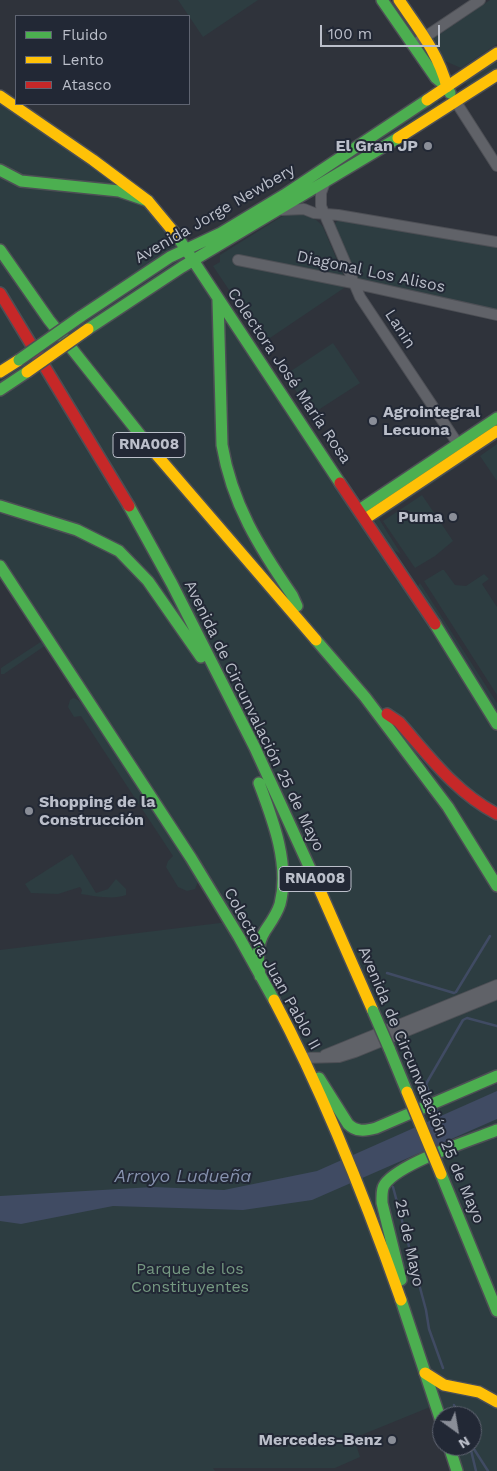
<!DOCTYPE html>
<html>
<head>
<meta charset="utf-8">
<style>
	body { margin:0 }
	#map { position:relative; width:497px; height:1471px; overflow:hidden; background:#2f333b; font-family:"Work Sans",sans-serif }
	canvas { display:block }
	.legend { position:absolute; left:15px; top:15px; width:175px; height:90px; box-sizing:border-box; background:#222835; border:1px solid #5f6471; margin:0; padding:6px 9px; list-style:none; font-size:15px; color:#bbbfca }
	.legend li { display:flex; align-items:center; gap:10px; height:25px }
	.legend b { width:25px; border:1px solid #5f6471 }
	.north { position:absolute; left:432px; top:1406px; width:50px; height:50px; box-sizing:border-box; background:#222835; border:1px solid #5f6471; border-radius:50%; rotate:148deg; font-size:14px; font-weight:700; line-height:20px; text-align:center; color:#bbbfca }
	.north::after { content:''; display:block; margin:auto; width:18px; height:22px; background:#8a8e98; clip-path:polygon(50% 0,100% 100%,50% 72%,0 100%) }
	.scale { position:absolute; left:320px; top:25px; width:120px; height:22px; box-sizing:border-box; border:2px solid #bbbfca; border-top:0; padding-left:6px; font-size:15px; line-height:18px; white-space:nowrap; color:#bbbfca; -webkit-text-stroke:4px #222835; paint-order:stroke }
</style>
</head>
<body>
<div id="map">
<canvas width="497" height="1471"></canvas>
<ul class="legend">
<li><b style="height:6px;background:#4caf50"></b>Fluido</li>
<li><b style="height:6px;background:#ffc107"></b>Lento</li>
<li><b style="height:6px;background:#c62828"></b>Atasco</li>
</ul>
<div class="north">N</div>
<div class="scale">100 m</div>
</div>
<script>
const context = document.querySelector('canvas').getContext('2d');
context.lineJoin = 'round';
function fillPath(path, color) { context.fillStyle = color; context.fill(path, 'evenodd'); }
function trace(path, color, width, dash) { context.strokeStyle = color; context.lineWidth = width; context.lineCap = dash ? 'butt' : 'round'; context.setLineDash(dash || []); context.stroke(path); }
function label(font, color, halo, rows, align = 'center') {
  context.font = font + ' "Work Sans",sans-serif'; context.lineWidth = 4; context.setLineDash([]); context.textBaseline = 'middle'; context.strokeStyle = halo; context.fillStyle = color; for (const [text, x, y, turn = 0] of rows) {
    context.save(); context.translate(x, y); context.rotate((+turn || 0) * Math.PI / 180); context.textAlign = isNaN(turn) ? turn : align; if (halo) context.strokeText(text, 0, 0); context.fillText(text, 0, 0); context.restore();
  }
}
const green = new Path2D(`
	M178,0H258L203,37Z
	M490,0H497V44L461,68L445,61L433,42L434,38Z
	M497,59V69L469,88L464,81Z
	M0,96L148,201L497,724V1471H457L449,1446H472V1416H442L435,1405L354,1438L360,1457L335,1468H213L215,1471H0V950L228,922L0,566Z
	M437,100L440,105L437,108L222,236Z
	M290,213C304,213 315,216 323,227L343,274L344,288L264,342L213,266L220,262V255L281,217Z
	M338,220L497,247V310L363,281L357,277L333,226Z
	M333,343L360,383L312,414L285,375Z
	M497,444V481L480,456Z
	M466,458L469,459L379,519L401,554L393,550L375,524L376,518Z
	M422,495L453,541L435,556L415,568L383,521Z
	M442,570H444L455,585L466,586L484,574L489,579L482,584L497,607V695L424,581Z
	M420,583L497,703V712L417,587Z
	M42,641H44L46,645L4,674H1V668Z
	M73,698C83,700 90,715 95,723L198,878V882L195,889L187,891L178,887L166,867L168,861L173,856L81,716L74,717L68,707L70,700Z
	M72,854L96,893L108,889L116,879L126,889V895C114,900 94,896 81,894L82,890L80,887L58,894L31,893L25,884Z`);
const water = new Path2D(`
	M497,1091V1119L312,1200L243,1210L113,1206L21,1224L0,1221V1196L153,1187L224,1190L317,1171Z`);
const stream = new Path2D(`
	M387,973L454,993
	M454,993L456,992L490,936
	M429,1092L426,1084L463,1020L467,1018L497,1026
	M437,1110L440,1118
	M393,1187L426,1310L429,1329L443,1368
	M454,1405L459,1416
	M470,1446L476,1471
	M472,1446L488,1471`);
const street = new Path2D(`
	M419,41L480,0
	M456,102L497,166
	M325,182L321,193V206L360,297L462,450
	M282,210L304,209L314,213L338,215L497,242
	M238,260L353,283L497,315
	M325,1055L497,985
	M303,1058L339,1057L355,1052L497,994`);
const fast = new Path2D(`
	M382,0L436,78L447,87L450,93
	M0,170L21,181L119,191L148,201
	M177,236L340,483
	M0,250L49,320L149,446
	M218,300L222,445C232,504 259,547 292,595L297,606
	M80,317L170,257L221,233L284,195L427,100
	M88,329L182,267L398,138
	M0,390L27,372
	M0,506L77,530L119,551L148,581L201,657
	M129,506L172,584L255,748L318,886
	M359,510L497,418
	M0,566L191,858L239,937L274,1000
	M435,624L497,724
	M316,640L365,697L448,807L497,886
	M259,783C273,820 290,864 280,904C277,914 271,922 265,931C256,945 258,960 260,976
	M389,1048L407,1092
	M319,1078L348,1124C356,1132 365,1131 376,1128L497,1076
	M441,1174L497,1311
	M401,1280L382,1203C382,1197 381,1189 385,1184C400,1163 471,1140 497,1130
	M401,1300L442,1424
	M449,1446L457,1471`);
const slow = new Path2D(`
	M399,0C418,28 439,54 447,87
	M0,96L93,160L148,201L177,236
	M427,100L497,53
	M398,138L497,75
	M0,372L19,360
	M149,446L316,640
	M365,519L497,431
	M318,886L373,1011
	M274,1000C325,1096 365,1198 401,1300
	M425,1373L444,1385L479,1392L497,1402`);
const jam = new Path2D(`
	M0,293L129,506
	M340,483L435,624
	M387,714L399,722C429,756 456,793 497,814`);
const fastBridge = new Path2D(`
	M19,360L80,317
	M373,1011L389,1048`);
const slowBridge = new Path2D(`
	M27,372L88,329
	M407,1092L441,1174`);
const markers = [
	[428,146,5,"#8a8e98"],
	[373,421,5,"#8a8e98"],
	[453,517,5,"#8a8e98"],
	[29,811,5,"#8a8e98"],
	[392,1440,5,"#8a8e98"]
];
const shields = [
	[149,445,72],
	[315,879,72]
];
const shieldNames = [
	["RNA008",149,445],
	["RNA008",315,879]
];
const poiNames = [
	["El Gran JP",418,146],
	["Agrointegral",383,412,"left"],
	["Lecuona",383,430,"left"],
	["Puma",443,517],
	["Shopping de la",39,802,"left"],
	["Construcción",39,820,"left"],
	["Mercedes-Benz",382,1440]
];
const streetNames = [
	["Avenida Jorge Newbery",215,214,-30],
	["Diagonal Los Alisos",371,272,12],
	["Lanin",400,329,57],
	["Colectora José María Rosa",289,376,56],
	["Avenida de Circunvalación 25 de Mayo",254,716,64],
	["Colectora Juan Pablo II",272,969,61],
	["Avenida de Circunvalación 25 de Mayo",421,1085,67],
	["25 de Mayo",409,1243,78]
];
const parkNames = [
	["Parque de los",190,1269],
	["Constituyentes",190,1287]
];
const waterNames = [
	["Arroyo Ludueña",183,1177]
];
fillPath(green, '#2d3d41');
fillPath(water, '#404b63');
trace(stream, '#404b63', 2.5);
trace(street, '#4d4f55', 12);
trace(fast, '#4d4f55', 14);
trace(slow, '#4d4f55', 14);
trace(jam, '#4d4f55', 14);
trace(street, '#606268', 10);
trace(fast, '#4caf50', 11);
trace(slow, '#ffc107', 11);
trace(jam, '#c62828', 11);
trace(fastBridge, '#4d4f55', 14, []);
trace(slowBridge, '#4d4f55', 14, []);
trace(fastBridge, '#4caf50', 11);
trace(slowBridge, '#ffc107', 11);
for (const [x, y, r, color] of markers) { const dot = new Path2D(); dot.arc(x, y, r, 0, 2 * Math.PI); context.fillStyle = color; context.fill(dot); trace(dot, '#222835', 2); }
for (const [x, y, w] of shields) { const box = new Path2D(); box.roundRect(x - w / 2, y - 12.5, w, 25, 4); context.fillStyle = '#222835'; context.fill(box); trace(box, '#bbbfca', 1); }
label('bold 15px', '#bbbfca', null, shieldNames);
label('bold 16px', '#bbbfca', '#222835', poiNames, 'right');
label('16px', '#bbbfca', '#222835', streetNames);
label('16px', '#759881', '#222835', parkNames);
label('italic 18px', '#8692ae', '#222835', waterNames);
</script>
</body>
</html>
